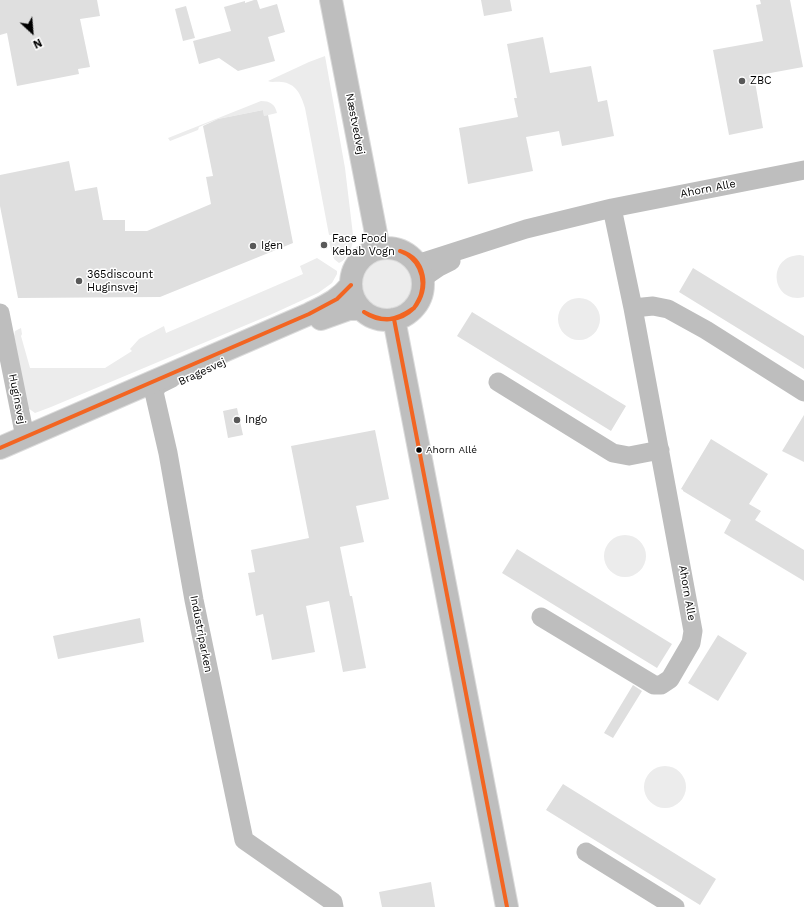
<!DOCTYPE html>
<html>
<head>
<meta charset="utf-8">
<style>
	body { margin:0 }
	#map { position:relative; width:804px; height:907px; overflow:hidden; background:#fff; font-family:"Work Sans",sans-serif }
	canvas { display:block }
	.north { position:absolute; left:12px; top:12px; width:40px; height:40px; -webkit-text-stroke:3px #fff; paint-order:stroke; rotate:154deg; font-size:11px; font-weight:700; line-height:16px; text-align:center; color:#000 }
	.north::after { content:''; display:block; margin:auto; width:14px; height:18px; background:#000; clip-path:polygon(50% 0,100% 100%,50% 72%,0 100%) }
</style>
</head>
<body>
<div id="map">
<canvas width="804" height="907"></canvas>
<div class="north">N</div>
</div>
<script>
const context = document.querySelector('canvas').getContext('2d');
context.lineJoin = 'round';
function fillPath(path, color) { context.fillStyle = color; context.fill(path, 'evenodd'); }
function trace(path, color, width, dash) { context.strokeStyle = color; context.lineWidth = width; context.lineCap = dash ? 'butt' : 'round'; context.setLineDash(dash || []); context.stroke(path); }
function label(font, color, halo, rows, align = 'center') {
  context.font = font + ' "Work Sans",sans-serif'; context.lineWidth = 3; context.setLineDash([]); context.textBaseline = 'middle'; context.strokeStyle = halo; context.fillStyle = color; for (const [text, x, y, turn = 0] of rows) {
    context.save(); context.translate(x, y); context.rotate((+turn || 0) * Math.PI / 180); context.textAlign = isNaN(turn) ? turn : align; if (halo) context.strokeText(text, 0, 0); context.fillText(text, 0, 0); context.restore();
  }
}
const green = new Path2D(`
	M325,56L345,168L353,235H329L305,108C301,95 296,83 281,82C276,81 272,83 268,81L309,62Z
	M261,101C270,101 275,104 277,113L264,116L263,110L218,119L199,127L198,130L170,141L168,138Z
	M332,240L353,242C351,249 347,260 339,263L334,259L329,242Z
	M800,255L804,256V297C772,305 765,256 800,255Z
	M317,258L337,271V274L332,283L318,293L270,315L51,407L35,413L28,408L14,336L15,331L21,328L22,334L21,336L30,368H105L132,351L130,349L139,339L164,326L166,333L303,274L300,266Z
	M361 285a26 26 0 1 1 52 0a26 26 0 1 1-52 0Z
	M558 319a21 21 0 1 1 42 0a21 21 0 1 1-42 0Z
	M604 556a21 21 0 1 1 42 0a21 21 0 1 1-42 0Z
	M644 787a21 21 0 1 1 42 0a21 21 0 1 1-42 0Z`);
const building = new Path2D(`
	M0,0H97L100,16L80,19L90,67L78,69L79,74L17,86L7,33L0,35Z
	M254,0H257L260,9L277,4L285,32L268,37L275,61L238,71L219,58L199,64L193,41L231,31L224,7L245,1V3Z
	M481,0H510L512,11L484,16Z
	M760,0H790L803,67L754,76L763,128L729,135L713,50L763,41L756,5L761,4Z
	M186,6L195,38L183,41L175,9Z
	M543,37L550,73L591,66L598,102L607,100L614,136L562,146L559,131L526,137L533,171L468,184L459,128L518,117L514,98H517L507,44Z
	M263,110L264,116L268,115L293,243L160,297L18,298L0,206V175L69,161L75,191L97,187L103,220H125V231H147L211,204L206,177L213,176L203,126L218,119Z
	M693,268L804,336V369L679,292Z
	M472,312L626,406L611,431L457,336Z
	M237,408L243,435L228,438L223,411Z
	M804,415V462L782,451Z
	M375,430L389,499L356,506L364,542L340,547L350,596H352L366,668L343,672L329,601L306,606L315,652L272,660L263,614L256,616L248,573L255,572L251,550L309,538L291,446Z
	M711,439L768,474L749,504L761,511L755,520L804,550V581L724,533L731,520L683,491V490L681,489Z
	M517,549L672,644L657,668L502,573Z
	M140,618L144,642L58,659L53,636Z
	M718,635L747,653L718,701L688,683Z
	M633,685L642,691L613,738L604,733Z
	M563,784L716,879L700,905L546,810Z
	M431,882L435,907H382L379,892Z`);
const minor = new Path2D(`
	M417,264L526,229L612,208L804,170
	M423,278L439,267L451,261
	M633,308L653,306L668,309L706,330L804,392
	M0,313L25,437
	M172,378L158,385L154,392L168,453L194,600L244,840L333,902L334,907
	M498,382L613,453L629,456L660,450
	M541,617L654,685H661L670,679L691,643L693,631L633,308L612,208
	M586,852L675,907`);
const major = new Path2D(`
	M331,0L379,249
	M351 284a36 36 0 1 1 72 0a36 36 0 1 1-72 0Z
	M321,319L349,309H361
	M394,319L507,907
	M0,448L309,314C327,305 338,301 351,285`);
const bus1 = new Path2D(`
	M400,251C426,259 430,289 414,308
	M400,251C418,258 426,276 421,294C420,299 416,304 414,308
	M364,312C384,323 395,321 414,308
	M364,312C380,323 400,322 414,308
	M394,319L507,907
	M0,448L309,314L337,299L351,285`);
const markers = [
	[742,81,4,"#595959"],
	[324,245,4,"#595959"],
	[253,246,4,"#595959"],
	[79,281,4,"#595959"],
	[237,420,4,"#595959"],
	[419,450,3.5,"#000"]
];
const busNames = [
	["Ahorn Allé",426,450]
];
const poiNames = [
	["ZBC",750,81],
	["Face Food",332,239],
	["Kebab Vogn",332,252],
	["Igen",261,246],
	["365discount",87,275],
	["Huginsvej",87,288],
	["Ingo",245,420]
];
const streetNames = [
	["Næstvedvej",355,124,79],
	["Ahorn Alle",708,189,-11],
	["Bragesvej",202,372,-25],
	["Huginsvej",17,399,79],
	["Ahorn Alle",687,593,80],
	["Industriparken",201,634,79]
];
fillPath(green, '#ececec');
fillPath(building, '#dfdfdf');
trace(major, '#dbdbdb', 24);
trace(minor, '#bebebe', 19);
trace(major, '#bebebe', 22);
trace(bus1, '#f26522', 4);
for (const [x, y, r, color] of markers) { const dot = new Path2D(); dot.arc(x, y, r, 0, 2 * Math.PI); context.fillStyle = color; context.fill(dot); trace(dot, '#fff', 1.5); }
label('10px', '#000', '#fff', busNames, 'left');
label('11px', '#000', '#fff', poiNames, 'left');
label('11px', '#000', '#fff', streetNames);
</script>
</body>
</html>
